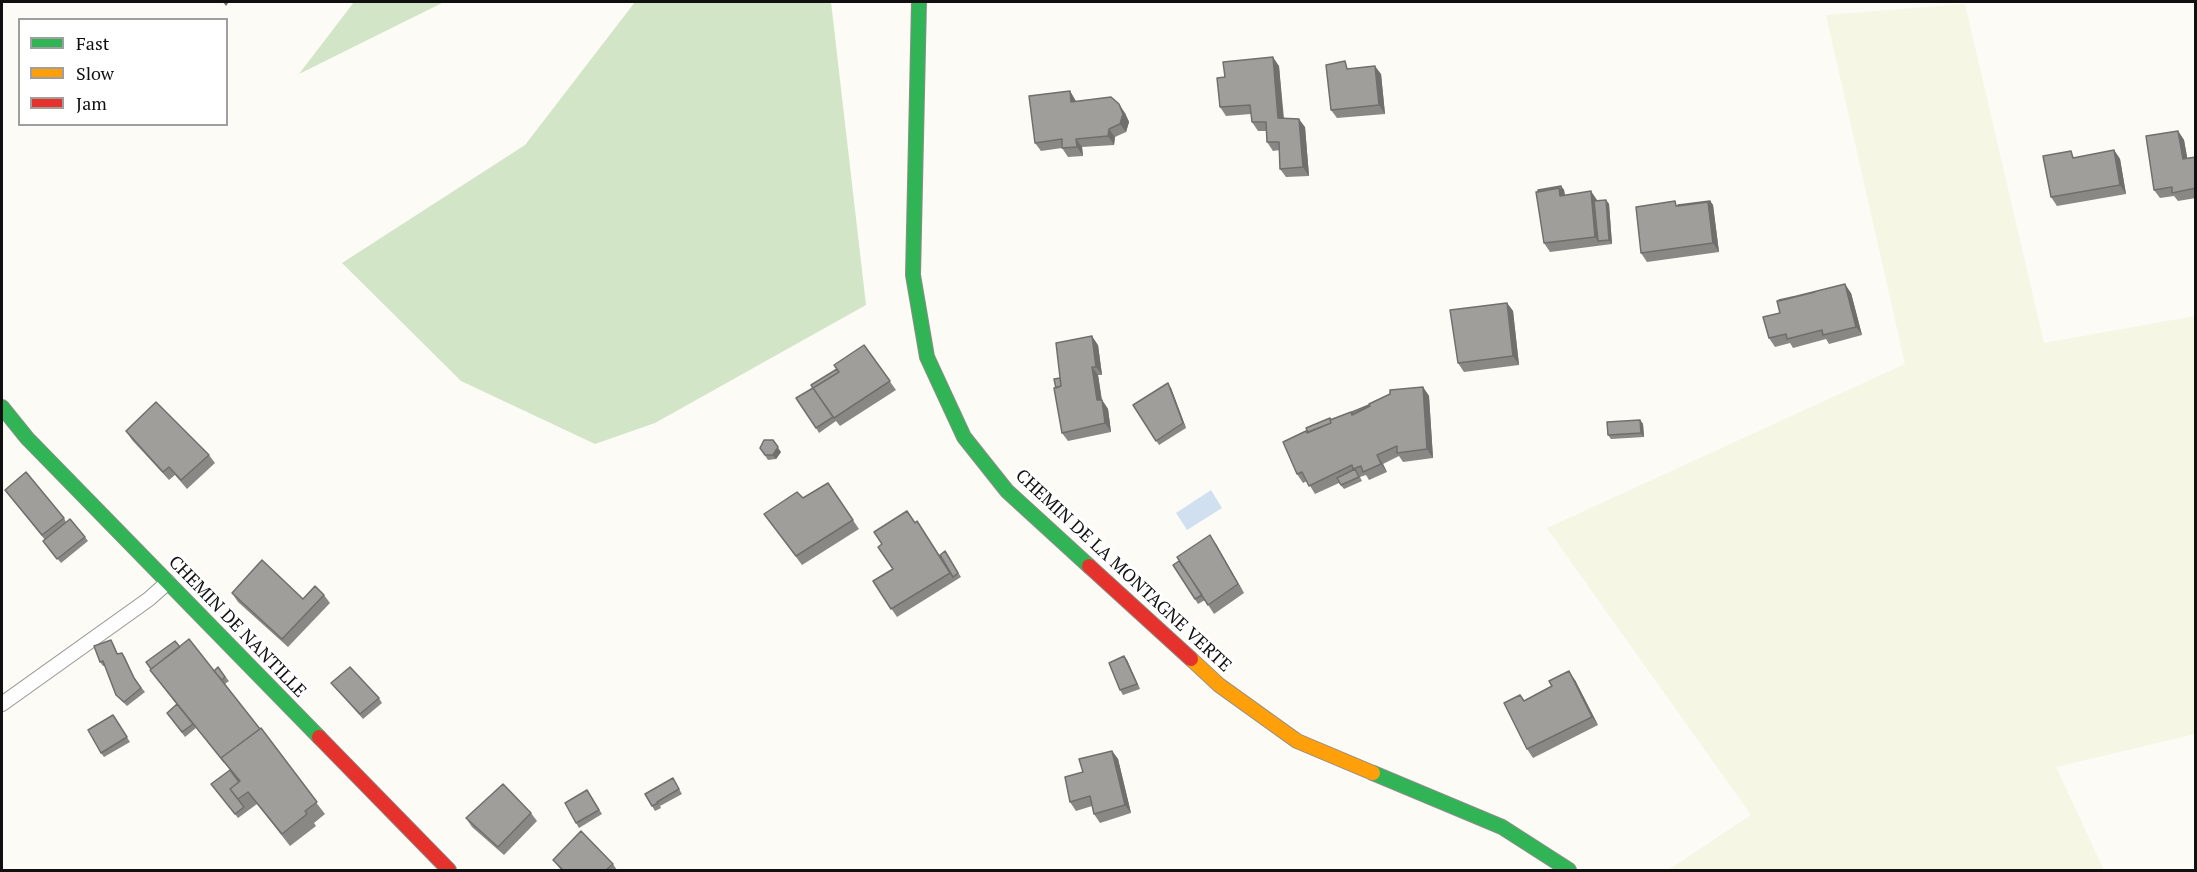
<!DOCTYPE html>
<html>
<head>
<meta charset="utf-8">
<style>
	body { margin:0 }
	#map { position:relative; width:2197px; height:872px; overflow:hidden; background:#fcfbf6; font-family:"PT Serif",serif }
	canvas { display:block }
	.frame { position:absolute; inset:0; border:3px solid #101010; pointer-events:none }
	.legend { position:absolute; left:18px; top:18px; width:210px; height:108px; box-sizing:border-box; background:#fff; border:2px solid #9f9f9f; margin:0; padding:8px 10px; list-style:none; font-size:18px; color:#101010 }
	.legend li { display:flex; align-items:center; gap:12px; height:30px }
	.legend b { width:30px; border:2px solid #9f9f9f }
</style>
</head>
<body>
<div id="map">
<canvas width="2197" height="872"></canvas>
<div class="frame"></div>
<ul class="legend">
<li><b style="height:8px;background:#30b455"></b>Fast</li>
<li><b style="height:8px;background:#ff9f0a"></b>Slow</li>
<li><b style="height:8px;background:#e5322d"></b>Jam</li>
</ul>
</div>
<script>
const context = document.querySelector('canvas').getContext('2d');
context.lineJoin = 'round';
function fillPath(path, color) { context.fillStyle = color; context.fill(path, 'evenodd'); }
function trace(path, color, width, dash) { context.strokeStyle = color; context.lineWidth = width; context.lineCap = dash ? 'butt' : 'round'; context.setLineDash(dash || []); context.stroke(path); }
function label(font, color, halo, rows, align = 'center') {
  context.font = font + ' "PT Serif",serif'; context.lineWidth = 6; context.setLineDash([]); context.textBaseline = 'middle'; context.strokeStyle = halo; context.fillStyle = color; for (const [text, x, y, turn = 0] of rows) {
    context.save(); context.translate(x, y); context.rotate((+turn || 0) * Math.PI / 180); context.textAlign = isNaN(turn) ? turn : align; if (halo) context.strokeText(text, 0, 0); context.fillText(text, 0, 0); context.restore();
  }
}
const farmland = new Path2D(`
	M1965,4L2044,343L2195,316V734L2056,767L2104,870H1668L1751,815L1547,528L1905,364L1826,15Z`);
const forest = new Path2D(`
	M354,2H444L299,74Z
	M635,2H831L866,305L655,423L595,444L461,381L342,263L525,145Z`);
const water = new Path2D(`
	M1211,490L1222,508L1187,530L1176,513Z`);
const lane = new Path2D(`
	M2,704L149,599L168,582`);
const fast = new Path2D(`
	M919,2L913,275L927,357L964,437L1007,491L1089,566
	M2,407L27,438L319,737
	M1373,773L1502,827L1569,870`);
const slow = new Path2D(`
	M1191,659L1219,685L1297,741L1373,773`);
const jam = new Path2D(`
	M1089,566L1191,659
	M319,737L449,870`);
const wall = new Path2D(`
	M1279,66L1284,118L1305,127L1309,176L1286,177L1280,169V150L1273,151L1267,142V131H1258L1252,122L1251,114L1226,116L1220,107Z
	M1350,69L1381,74L1385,114L1337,118L1331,110Z
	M1070,91L1076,101L1125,113L1129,122L1126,132L1115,137L1114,145L1082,147L1083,156L1068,157L1062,148L1041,151L1035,143Z
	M2178,131L2184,140L2187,158L2196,157V198L2178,201L2174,196L2160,198L2154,190Z
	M2114,150L2120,159L2126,194L2057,206L2051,197L2075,158Z
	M1561,186L1564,190L1565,195L1597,200V201L1606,200L1609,204L1612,244L1550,252L1544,243Z
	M1710,201L1713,205L1719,252L1647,262L1641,253L1678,205Z
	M1851,293L1862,335L1829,344L1826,339L1793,348L1790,343L1775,347L1769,338L1780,313Z
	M1507,303L1513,311L1519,365L1464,372L1458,363Z
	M864,345L896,390L840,426L836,421L819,433L816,428L837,369Z
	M1098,345L1102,375H1098L1102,400L1108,409L1111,432L1068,441L1062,433L1056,388L1060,378Z
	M1423,387L1429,396L1433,458L1403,462L1399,456L1383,464L1387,472L1369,480L1366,475L1360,477L1362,481L1344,489L1339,483L1315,494L1307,481L1303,483L1297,474L1308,433L1331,419L1353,414Z
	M1171,388L1186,428L1159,445L1133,405Z
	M1640,420L1643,424L1644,437L1611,439L1608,435Z
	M126,431L209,455L215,463L187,489L175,475L169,480L132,440Z
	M760,448L781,452L776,459L768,460Z
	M828,483L859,529L802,565L764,514L803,498Z
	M5,490L64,518L66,522L85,537L88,541L61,563L43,541L45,540Z
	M915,523L923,530L948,568L945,551L961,577L897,617L873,581L893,569Z
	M1216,544L1244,593L1214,614L1205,600L1198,604L1173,565Z
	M232,593L303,599L324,595L330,603L288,647L238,602Z
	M111,640L114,645L118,654L122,653L125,657L136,681L145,692L127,706L116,695L105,666H103L100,662Z
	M180,647L214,671L218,667L229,681L225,684L325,814L314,823L316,826L290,846L257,804L238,818L211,784L230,770L195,726L196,728L185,737L167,713L177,705L150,670Z
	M1124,656L1127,660L1140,689L1123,695L1120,690Z
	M1575,680L1598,725L1533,758L1527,749Z
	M331,683L379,698L382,703L363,719Z
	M113,715L130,742L104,757L101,753Z
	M1112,751L1118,759L1131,813L1100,823L1094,814L1092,806L1076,811L1070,802L1083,772Z
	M673,778L682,794L660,806L661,808L655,811L652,806Z
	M587,790L602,814L579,828L576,823Z
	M531,813L537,821L504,855L472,827L466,818Z
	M553,860L613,864L617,870H561Z`);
const shadedWall = new Path2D(`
	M223,2H229L226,6Z
	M1273,57L1279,66L1284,127L1278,118Z
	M1375,66L1381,74L1385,114L1379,105Z
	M1070,91L1075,100L1077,110L1071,102Z
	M1119,104L1125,113L1129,122L1126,132L1120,124Z
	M1299,119L1305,127L1309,176L1303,167Z
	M1109,129L1115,137L1114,145L1108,136Z
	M2178,131L2184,140L2189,167L2183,159Z
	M1076,139L1082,147L1083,156L1077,147Z
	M2114,150L2120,159L2126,194L2120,185Z
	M1561,186L1564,190L1566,204L1560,196L1559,188Z
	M1591,191L1597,200L1600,241H1598L1595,237Z
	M1606,200L1609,204L1612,244L1609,240Z
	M1710,201L1713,205L1719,252L1713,243L1708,202Z
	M1845,284L1851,293L1862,335L1856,327Z
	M1507,303L1513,311L1519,365L1513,356Z
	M1092,336L1098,345L1102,375L1096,367Z
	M1092,367L1098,375L1103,409L1097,400Z
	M1168,383L1171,388L1186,428L1183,423Z
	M1423,387L1429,396L1433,458L1427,449Z
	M1102,400L1108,409L1111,432L1105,423Z
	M1640,420L1643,424L1644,437L1641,433Z
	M773,440L781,452L776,459L773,455Z
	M1377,455L1383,464L1387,472L1381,464Z
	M1210,535L1216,544L1244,593L1238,584Z
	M1124,656L1127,660L1140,689L1137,684Z
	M1569,671L1575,680L1598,725L1592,717Z
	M1112,751L1118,759L1131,813L1125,805Z`);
const building = new Path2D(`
	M1273,57L1278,118L1299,119L1303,167L1280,169L1279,142H1267L1266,122H1252L1250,105L1220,107L1217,78L1225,77L1223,62Z
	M1345,61L1347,69L1375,66L1379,105L1331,110L1326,65Z
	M1070,91L1071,102L1111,97L1119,104L1123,114L1120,124L1109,129L1108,136L1076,139L1077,147L1062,148V139L1035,143L1029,96Z
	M2178,131L2183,159L2196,157V188L2172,193V187L2154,190L2146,136Z
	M2114,150L2120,185L2051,197L2043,156L2071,151L2073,158Z
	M1561,186L1562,192L1559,188L1538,192V190Z
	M1559,188L1560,196L1591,191L1595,237L1544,243L1536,192Z
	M1606,200L1609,240L1598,241L1594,201Z
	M1675,201L1676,206L1708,202L1713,243L1641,253L1636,207Z
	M1710,201L1711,206L1708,202L1678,206V205Z
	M1845,284L1856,327L1823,335L1822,330L1787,339L1786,334L1769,338L1763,317L1780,313L1777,301Z
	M1815,292L1779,301V300Z
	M1507,303L1513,356L1458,363L1450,310Z
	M1092,336L1096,367H1092L1097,400H1102L1105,423L1062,433L1054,388L1061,386L1056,343Z
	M864,345L890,381L834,418L813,388L839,372L834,365Z
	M837,369L839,372L813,388L833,417L816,428L796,398L813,388L811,385Z
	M1060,378L1061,386L1056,388L1054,379Z
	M1168,383L1183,423L1156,441L1133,405Z
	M1423,387L1427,449L1397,453V446L1377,455L1381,464L1363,472L1361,466L1353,469L1352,465L1309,486L1302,472L1297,474L1283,442L1306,431L1307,433L1331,423L1330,420L1351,412L1352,415L1370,406L1369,404L1390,394V390Z
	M156,402L209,455L181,480L169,467L163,472L126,431Z
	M1369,405L1370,406L1353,414L1352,412Z
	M1330,418L1331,420H1330L1331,423L1308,432L1306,428Z
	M1640,420L1641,433L1608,435L1607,422Z
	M764,440H773L778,447L773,455H765L760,448Z
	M1355,469L1359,477L1341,485L1337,478Z
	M26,472L64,518L42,535L5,490Z
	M828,483L853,520L796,556L764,514L797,492L803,498Z
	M907,511L915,523L917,521L950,573L891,609L873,581L893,569L878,547L882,544L874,532Z
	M70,519L85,537L57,559L43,541Z
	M1210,535L1238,584L1208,605L1177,557Z
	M945,551L958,573L953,577L940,555Z
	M262,560L303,599L315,586L324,595L282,639L232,593Z
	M1179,561L1202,595L1195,599L1173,565Z
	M189,639L260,729L221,758L224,762L150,670Z
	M111,640L117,654L122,653L134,678L141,688L124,702L116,695L103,661L100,662L94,646Z
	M175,641L180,647L151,669L146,662Z
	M1124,656L1137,684L1120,690L1109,663Z
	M218,667L225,677L222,680L214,671Z
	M350,667L379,698L360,714L331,683Z
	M1569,671L1592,717L1527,749L1504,703L1520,695L1524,701L1552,686L1549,681Z
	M177,704L193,724L182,732L167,713Z
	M113,715L127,737L101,753L88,730Z
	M261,728L317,802L305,811L307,814L282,834L248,792L238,799L230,789L240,781L221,758Z
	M1112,751L1125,805L1094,814L1090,796L1070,802L1065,777L1083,772L1079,759Z
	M230,770L239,782L230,789L244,807L235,814L211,784Z
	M673,778L679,789L657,802L658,803L652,806L645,794Z
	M503,784L531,813L498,847L466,818Z
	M587,790L599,810L576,823L565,803Z
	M581,831L613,864L606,870H563L553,860Z`);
const streetNames = [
	["CHEMIN DE LA MONTAGNE VERTE",1123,571,43],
	["CHEMIN DE NANTILLE",237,627,46]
];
fillPath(farmland, '#f5f6e4');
fillPath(forest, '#d2e6c7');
fillPath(water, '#d1e0f1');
trace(lane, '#969694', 16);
trace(fast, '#8d8c8a', 16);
trace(slow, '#8d8c8a', 16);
trace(jam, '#8d8c8a', 16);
trace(lane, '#fffefe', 14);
trace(fast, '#30b455', 14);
trace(slow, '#ff9f0a', 14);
trace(jam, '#e5322d', 14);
fillPath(wall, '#8a8885');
fillPath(shadedWall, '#706f6c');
fillPath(building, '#a09e9b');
trace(building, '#706f6c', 1.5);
label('18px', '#101010', '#fff', streetNames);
</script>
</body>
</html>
